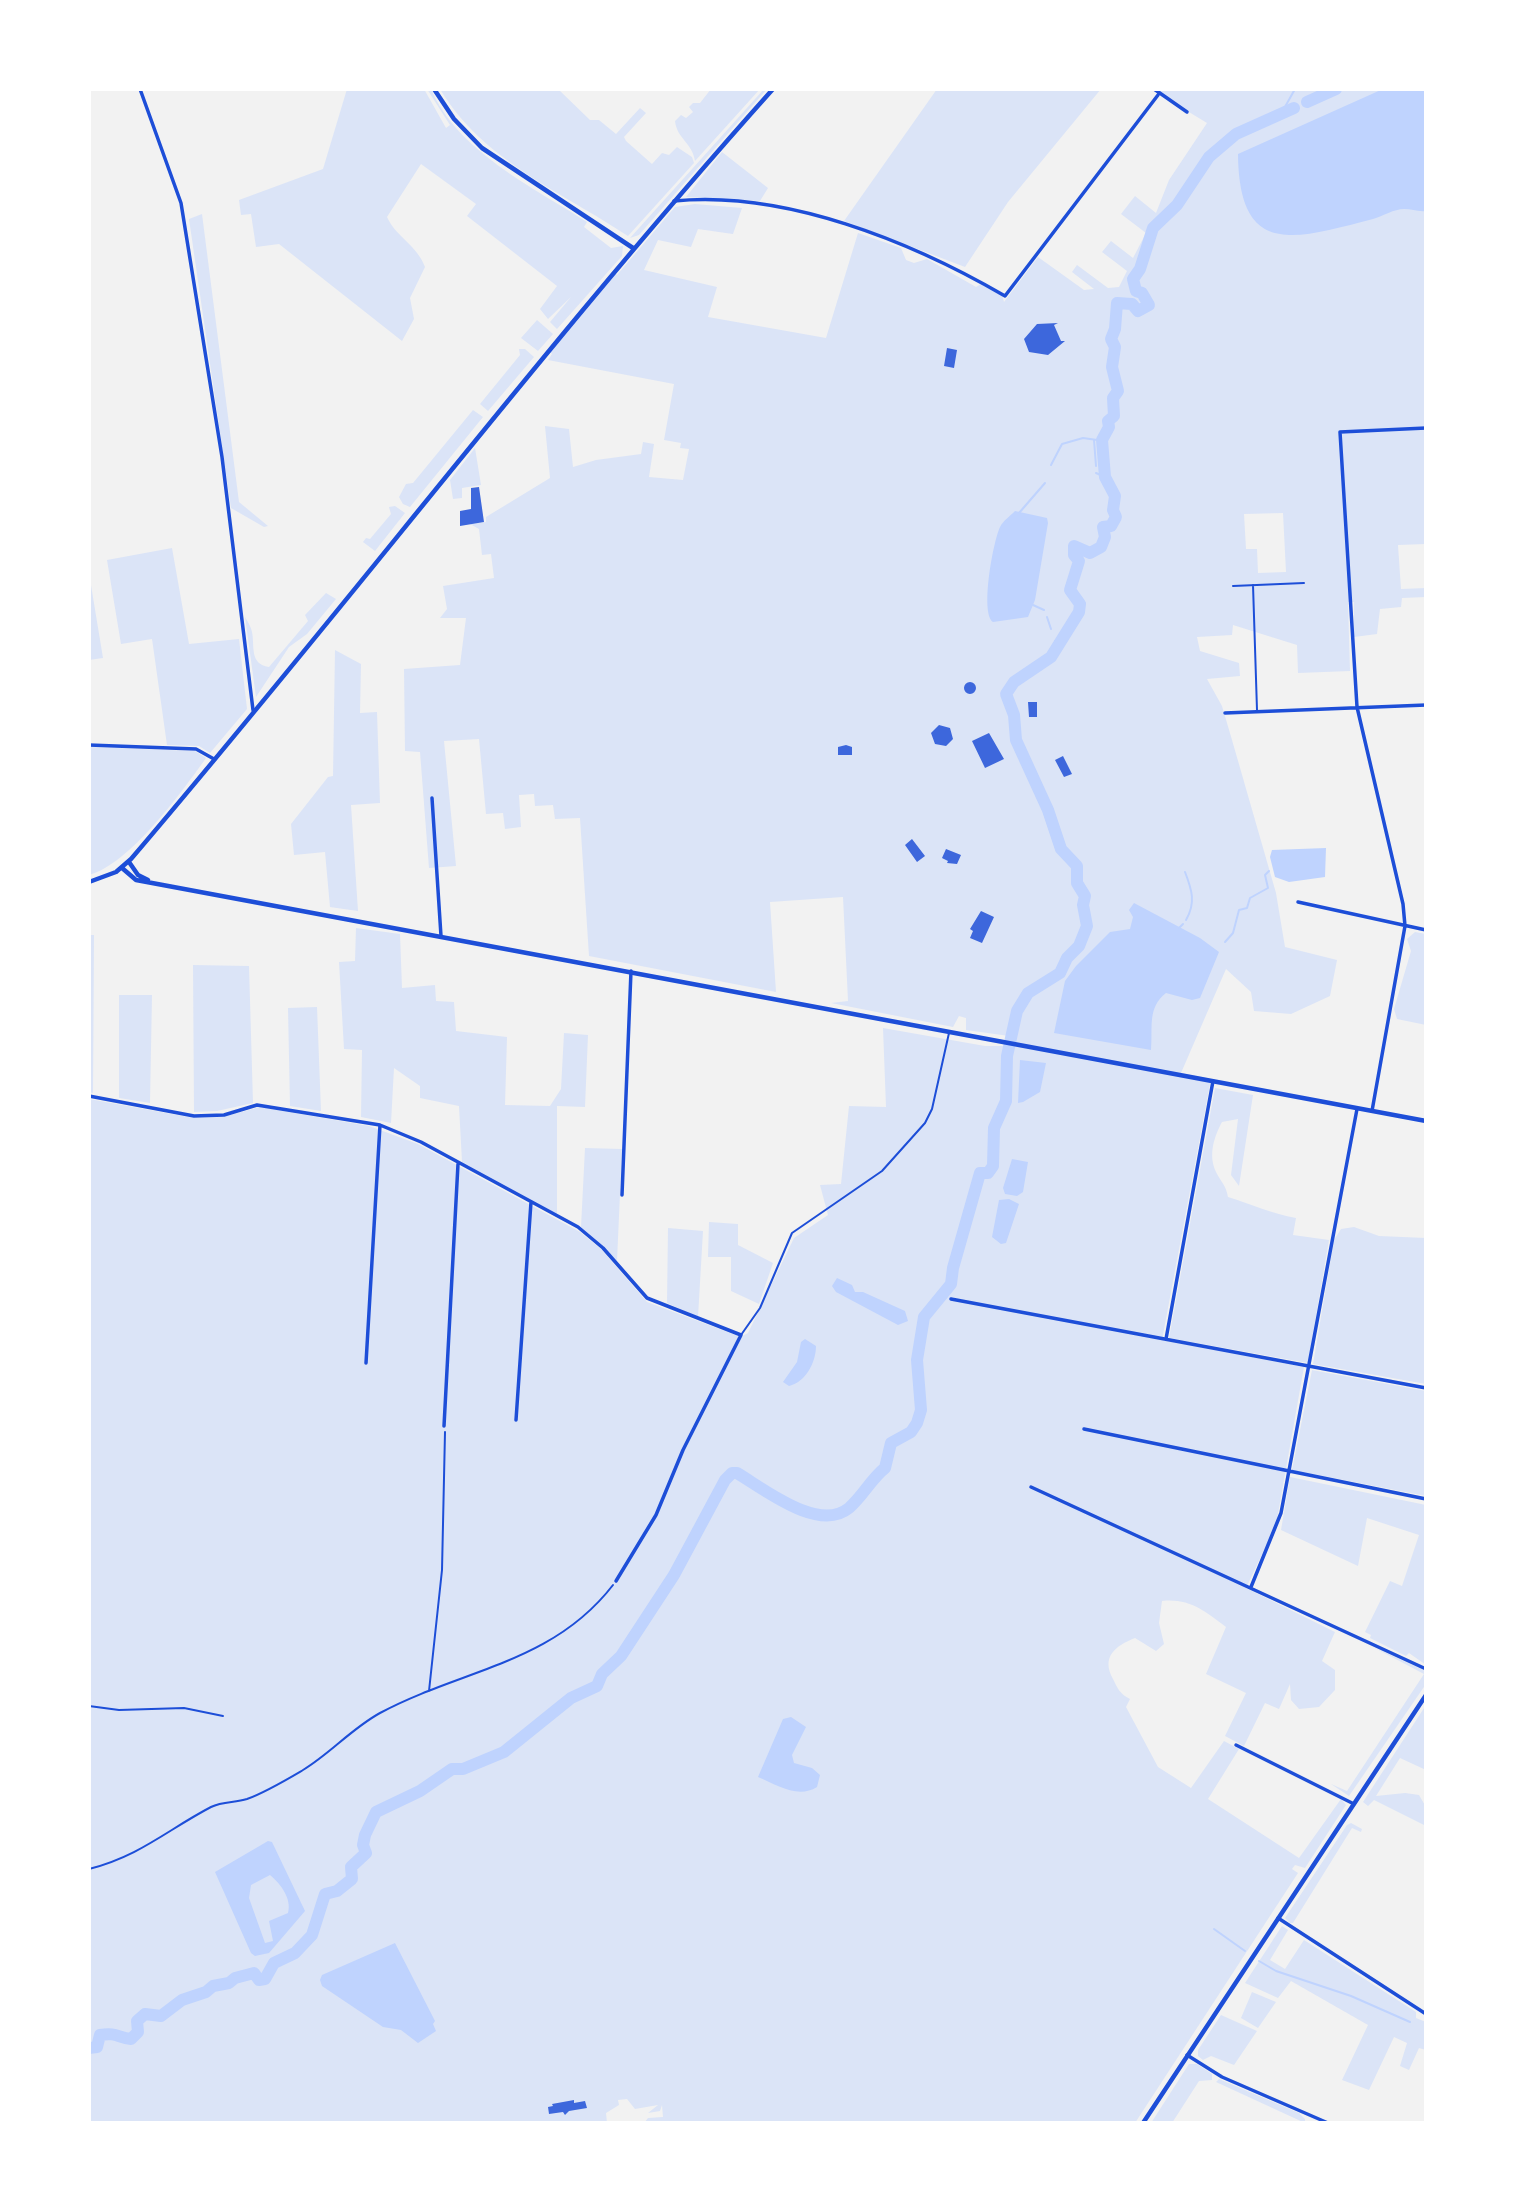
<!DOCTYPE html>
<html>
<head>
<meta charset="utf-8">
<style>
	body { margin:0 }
	#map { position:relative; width:1515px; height:2212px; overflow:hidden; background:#f2f2f2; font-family:"Libre Baskerville",serif }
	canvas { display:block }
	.frame { position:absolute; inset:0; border:91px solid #fff; pointer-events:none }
</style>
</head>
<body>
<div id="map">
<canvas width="1515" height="2212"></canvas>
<div class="frame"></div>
</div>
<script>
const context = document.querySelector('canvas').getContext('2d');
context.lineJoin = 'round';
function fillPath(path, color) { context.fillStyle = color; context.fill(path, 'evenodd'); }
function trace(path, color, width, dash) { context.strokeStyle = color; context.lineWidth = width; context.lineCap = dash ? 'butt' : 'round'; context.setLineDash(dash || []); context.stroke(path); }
const green = new Path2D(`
	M347,89H424L446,128L450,125L427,89H431C457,151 533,187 587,222L584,227L611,248L623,246L622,256L557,329L550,322L571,297L548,319L540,309L557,286L467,216L476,204L421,164L387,217C396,237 417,245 425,267L410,298L414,319L402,341L279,244L256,247L251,214L241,215L239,200L323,169Z
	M440,89H558L590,120H599L616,134L640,108L646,113L624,137L626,141L652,164L662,153L669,155L677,147L692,157L694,163L628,236C562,192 483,161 440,89Z
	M711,89H760L695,161C692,142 677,139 675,121L681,115L686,118L693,112L689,107L693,103H700Z
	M764,89H767L639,235L630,238Z
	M937,89H1101L1008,202L965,267L844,221Z
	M1151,89H1426V544L1398,545L1401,589L1426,588V597L1402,598L1401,607L1380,609L1377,634L1354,637V602H1348L1350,671L1298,673L1297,645L1233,625L1232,635L1197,637L1200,651L1239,663L1240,676L1207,679L1222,706L1232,740L1276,893L1285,947L1337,960L1330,996L1291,1014L1254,1011L1251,992L1226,969L1181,1073L1211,1079L1162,1340L1304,1367L1276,1525L1246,1588L1335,1632L1322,1661L1335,1670V1690L1319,1707L1299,1709L1291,1700L1290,1684L1279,1709L1265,1703L1244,1746L1225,1736L1246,1693L1206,1674L1226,1627C1205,1611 1189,1598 1162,1601L1159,1623L1164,1644L1156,1651L1135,1638C1115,1646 1101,1657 1113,1679C1118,1689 1120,1694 1130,1699L1126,1707L1158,1767L1191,1788L1224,1741L1239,1749L1208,1799L1299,1858L1341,1799L1346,1805L1305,1868L1295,1865L1292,1869L1298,1873L1135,2123H644L648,2118L663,2117L662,2105L660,2111L648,2113L658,2105L635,2109L627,2099L618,2100L619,2105L606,2113L607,2123H89V1099L194,1118L223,1117L260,1107L369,1126L418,1144L580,1232L601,1249L647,1302L741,1337L748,1333L794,1238L828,1215L820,1185L841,1184L849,1106L886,1107L883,1028L985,1046H1006L1009,1036L966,1030V1018L959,1016L953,1027L831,1003L848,1001L843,897L770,902L776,992L589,956L580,818L555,819L553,805L535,806L534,794L519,795L521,827L505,829L503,813L486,814L479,739L444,741L456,866L429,868L420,752L405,751L404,669L460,665L466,618H440L447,609L443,586L494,578L491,554L482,555L479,529L470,524L486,522V517L550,478L545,426L569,429L573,467L596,460L641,454L643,442L654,444L649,477L683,480L689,449L680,448L681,443L664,440L674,384L548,360L552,354L550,352L615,273L617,275L675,207L695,204L742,208L733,234L698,229L691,247L658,240L644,270L717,287L708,317L826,338L858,233L901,248L906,260L914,263L927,259L976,287L981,284L1002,295L1004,302L1038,257L1084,290L1094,289L1072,272L1077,265L1108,288L1119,287L1127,271L1102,252L1111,241L1133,258L1146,233L1121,214L1135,196L1156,213L1169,180L1207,123ZM1283,513L1286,572L1258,573L1257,549H1246L1244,514Z
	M722,152L768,188L760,201L686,197Z
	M202,214L239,502L268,526L264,527L231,508L189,219Z
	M537,320L553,334L538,351L521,338Z
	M519,349H525L534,357L488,411L480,404L520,355Z
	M473,410L483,417L410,507L403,504L399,497L406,484L413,483Z
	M475,448L481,485L462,488V498L453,499L450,480Z
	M395,506L405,513L375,551L363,542L366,538L370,539L391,514L389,507Z
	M172,548L189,644L239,639L247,709L210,753L199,746L167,745L152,639L121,644L107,560Z
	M89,573L103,658L89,660Z
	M326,593L336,599L307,634L289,647L256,697L245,617C248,622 251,627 252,632C255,646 249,664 269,667L308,621L305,615Z
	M335,650L361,664L360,713L377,712L380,803L351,805L358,911L330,907L325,852L294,855L291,824L328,777L333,776Z
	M89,747L195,751L206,758C181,793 130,864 89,875Z
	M356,928L400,934L402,988L435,985L436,1001L454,1002L456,1031L507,1037L505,1105L550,1106L561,1089L564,1033L588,1035L585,1107L557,1106V1214L462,1162L459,1106L420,1098V1086L394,1068L391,1123L361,1117L362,1050L344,1049L339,962L355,961Z
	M1415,932L1426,934V1025L1397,1019L1394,1009L1411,951L1407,939Z
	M89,935H94L93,1093L89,1092Z
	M193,965L249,966L253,1103L217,1111L194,1112Z
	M119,995H152L150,1103L119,1098Z
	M317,1007L321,1111L290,1106L288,1008Z
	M1215,1088L1253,1095L1239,1186L1231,1175L1238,1119L1222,1122C1214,1137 1208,1155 1216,1172C1221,1182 1226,1185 1228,1197C1251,1204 1273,1214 1296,1218L1293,1235L1329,1240L1308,1363L1169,1338Z
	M585,1148L622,1149L617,1261L581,1227Z
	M709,1222L738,1224V1245L773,1263L759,1304L731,1291V1257H708Z
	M1354,1227L1379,1236L1426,1238V1384L1313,1364L1334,1240L1341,1229Z
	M668,1228L703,1231L698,1317L667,1303Z
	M1312,1370L1426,1391V1496L1292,1470Z
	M1290,1477L1426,1505V1665L1409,1653L1406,1656L1370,1638L1371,1635L1365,1632L1390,1581L1402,1586L1419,1535L1367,1518L1358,1566L1281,1530Z
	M1373,1647L1426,1671V1684L1349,1796L1331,1784L1347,1791L1424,1674Z
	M1426,1705V1770L1400,1758L1376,1796L1405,1793L1419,1795L1426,1807V1826L1374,1800L1368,1806L1363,1802Z
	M1351,1823L1362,1829L1361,1832L1352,1828L1293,1923H1290L1285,1918L1347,1825Z
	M1282,1926L1288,1930L1270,1960L1285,1969L1304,1940L1416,2012V2018L1426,2022V2050L1419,2048L1409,2070L1400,2066L1407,2043L1394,2037L1369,2090L1342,2080L1368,2025L1291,1981L1278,1998L1245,1983Z
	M1252,1992L1276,2002L1258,2028L1241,2018Z
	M1221,2015L1257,2031L1234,2065L1211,2056L1203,2060L1198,2056V2050Z
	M1189,2064H1197L1212,2074V2080L1199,2081L1172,2123H1151Z
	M1219,2079L1299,2113L1305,2119V2123L1216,2082Z`);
const water = new Path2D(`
	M1383,89H1426V211C1418,212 1412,209 1404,209C1394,209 1383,216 1373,219C1295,239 1239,259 1238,154Z
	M1015,511L1047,518L1048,523L1035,600L1028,617L993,622C980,613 993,542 1000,527C1003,521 1010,516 1015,511Z
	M1326,848L1325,877L1289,882L1275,877L1270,857L1272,850Z
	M1134,903L1200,938L1219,952L1200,998L1192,1000L1166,993C1147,1008 1153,1027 1151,1050L1054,1033L1065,981L1076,966L1110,932L1130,929L1133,917L1129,910Z
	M1020,1060L1046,1063L1040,1092L1023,1102L1018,1103Z
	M1012,1159L1028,1162L1023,1192L1017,1196L1005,1194L1003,1188Z
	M1009,1199L1019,1204L1006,1243L1001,1244L992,1237L999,1200Z
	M837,1278L852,1285L855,1292H863L905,1311L908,1321L898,1325L836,1292L832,1286Z
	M805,1339L816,1346C816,1362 806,1382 789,1386L783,1382L797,1362L801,1342Z
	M791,1717L806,1727L792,1755L794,1763L812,1768L820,1775L817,1787C798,1799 777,1785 758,1777L783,1719Z
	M268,1841L272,1842L305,1911L269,1953L255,1956L251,1953L215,1872ZM270,1875C281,1884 292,1899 288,1913L269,1921L273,1941L265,1943L249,1898L251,1885Z
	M395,1943L435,2021L433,2024L436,2031L418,2043L401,2030L383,2027L322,1986L320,1980L322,1975Z`);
const stream = new Path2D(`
	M1281,114L1295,89
	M1094,440L1096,466
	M1051,465L1062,444L1083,438L1097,440
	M1096,473L1105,477
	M1019,513L1045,483
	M1033,605L1044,610
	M1047,617L1051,629
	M1055,641L1057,648
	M1185,872C1192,890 1196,903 1186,920
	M1179,928L1183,924
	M1225,942L1233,933L1239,910L1247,908L1250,898L1268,888L1265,875L1269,871
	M1214,1929L1245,1951
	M1259,1961L1276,1971L1351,1996L1410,2022`);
const river = new Path2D(`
	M1307,102L1336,89
	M89,2048L97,2047L100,2035C117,2032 118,2038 131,2039L138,2032L137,2021L145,2014L161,2016L182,2000L206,1992L213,1986L229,1983L235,1978L254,1973L259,1980L265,1979L274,1963L295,1953L312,1935L325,1894L337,1891L352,1879L351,1867L366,1853L363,1845L365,1835L376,1812L420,1791L452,1769H463L504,1752L571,1698L597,1686L602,1674L621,1656L674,1575L725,1480L732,1473H737C764,1489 819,1533 849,1508C863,1496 871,1479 885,1468L891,1443L911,1432L917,1423L921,1410L917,1360L924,1317L951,1284L953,1268L980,1173H988L993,1166L994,1128L1006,1101L1007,1056L1017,1011L1028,993L1060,973L1067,958L1079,946L1087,926L1083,905L1085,896L1077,883V866L1061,849L1048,810L1016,740L1014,715L1006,694L1014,682L1051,657L1079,612L1080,604L1070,590L1079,561L1074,555V546L1090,553L1101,547L1105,537L1103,527L1111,526L1116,517L1113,510L1115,496L1105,477L1102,440L1109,427L1108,421L1114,416L1113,398L1118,391L1112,367L1115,347L1111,339L1115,329L1117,303L1132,304L1138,311L1149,305L1142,293L1136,291L1133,279L1140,269L1153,228L1177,205L1209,157L1236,134L1294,108`);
const building = new Path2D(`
	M1058,323L1054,325L1061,341H1065L1048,355L1029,352L1024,339L1037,324Z
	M947,348L957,350L954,368L944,366Z
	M479,487L484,522L460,526V511L471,509V488Z
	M964 688a6 6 0 1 1 12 0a6 6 0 1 1-12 0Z
	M1028,702H1037V717H1029Z
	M939,725L950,728L953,739L946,746L935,744L931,733Z
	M989,733L1004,759L985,768L972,741Z
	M846,745L852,747V755H838V747Z
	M1063,756L1072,774L1064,777L1055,760Z
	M912,839L925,856L917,862L905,845Z
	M946,849L961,855L957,864L947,863L948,861L942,858Z
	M981,911L994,917L982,943L970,938L973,931L970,929Z
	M574,2100V2103L585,2101L587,2108L569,2111L565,2115L563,2112L549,2114L548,2107L553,2106L552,2104Z`);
const path = new Path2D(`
	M429,1691L442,1570L445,1432
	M89,1706L119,1710L184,1708L223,1716
	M89,1869C140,1856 167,1830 211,1807C223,1801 235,1803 247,1799C266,1792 286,1780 303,1770C331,1753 351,1729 380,1713C462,1669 552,1664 613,1585`);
const service = new Path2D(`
	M1253,585L1257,710
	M1233,586L1304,583
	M741,1335L760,1308L792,1233L882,1171L925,1123L932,1109L949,1033`);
const minor = new Path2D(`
	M140,89L181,203L222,457L253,710
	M1154,89L1187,112
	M674,201C785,190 912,242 1005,296L1158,95
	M1225,713L1426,705
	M89,745L196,749L214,759
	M432,798L441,936
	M1298,902L1426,930
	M89,1096L194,1116L224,1115L257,1105L380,1125L421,1142L578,1227L603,1248L647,1298L741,1335L683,1450L656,1515L616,1581
	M1372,1111L1405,926L1403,904L1357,707L1340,432L1426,428
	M622,1195L631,971
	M951,1299L1426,1388
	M1166,1339L1213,1081
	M366,1363L380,1125
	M516,1420L531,1202
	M444,1426L458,1164
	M1084,1429L1426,1499
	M1031,1487L1426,1669
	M1251,1587L1281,1513L1357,1109
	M1236,1745L1354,1804
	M1278,1918L1426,2014
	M1187,2055L1222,2077L1328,2123`);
const tertiary = new Path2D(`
	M434,89L454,119L482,148L633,248
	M129,862L138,875L148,880
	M122,868L136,880L1426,1121
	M89,882L116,872L131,859C348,605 550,338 773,89`);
const secondary = new Path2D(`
	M1143,2123L1426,1695`);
fillPath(green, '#dbe4f7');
fillPath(water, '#bfd3fe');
trace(stream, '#bfd3fe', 2);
trace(river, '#bfd3fe', 12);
fillPath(building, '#3d67dc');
trace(path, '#1d4ed8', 2);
trace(service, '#1d4ed8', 2);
trace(minor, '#1d4ed8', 3.5);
trace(tertiary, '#1d4ed8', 4.5);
trace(secondary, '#1d4ed8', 4.5);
</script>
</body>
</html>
